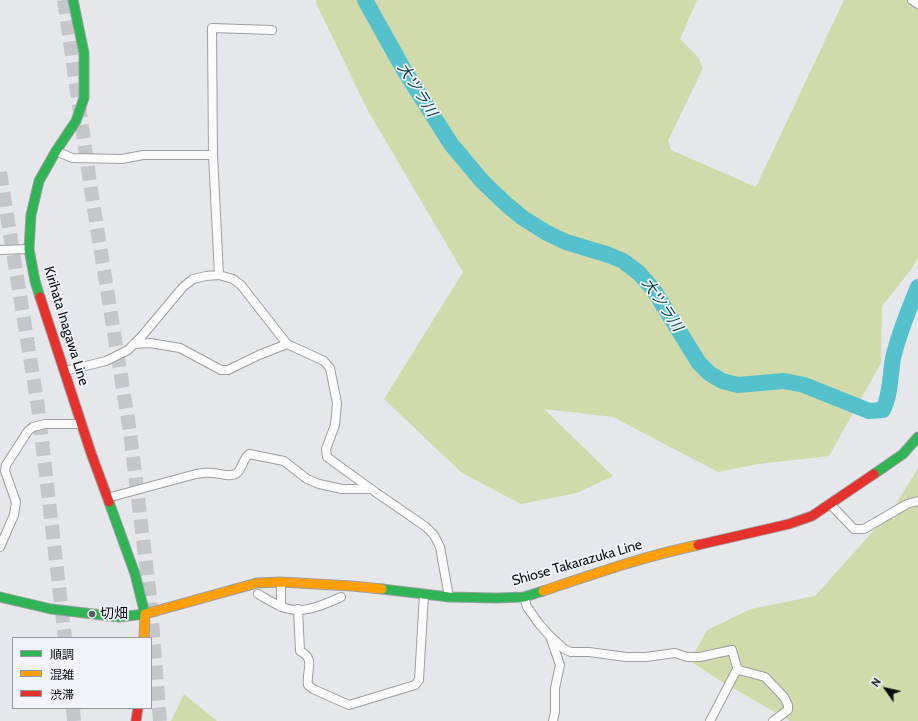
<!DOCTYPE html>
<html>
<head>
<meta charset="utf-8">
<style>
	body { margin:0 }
	#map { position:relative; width:918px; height:721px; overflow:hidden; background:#e6e7eb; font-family:Cabin,"Noto Sans JP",sans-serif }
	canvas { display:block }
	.legend { position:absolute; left:12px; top:637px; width:140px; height:72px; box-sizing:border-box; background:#f1f4fb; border:1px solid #96989d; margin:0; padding:5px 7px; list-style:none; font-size:12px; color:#0d0e10 }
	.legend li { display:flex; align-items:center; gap:8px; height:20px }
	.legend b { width:20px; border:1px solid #96989d }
	.north { position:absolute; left:866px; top:669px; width:40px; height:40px; -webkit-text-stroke:3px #f1f4fb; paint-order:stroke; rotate:304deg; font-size:11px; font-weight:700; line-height:16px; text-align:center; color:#0d0e10 }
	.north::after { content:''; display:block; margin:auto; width:14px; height:18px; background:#0d0e10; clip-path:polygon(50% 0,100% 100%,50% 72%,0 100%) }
</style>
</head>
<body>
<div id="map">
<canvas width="918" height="721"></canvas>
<ul class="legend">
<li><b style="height:5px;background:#30b455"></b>順調</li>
<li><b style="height:5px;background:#ff9f0a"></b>混雑</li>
<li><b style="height:5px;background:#e5322d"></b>渋滞</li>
</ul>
<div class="north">N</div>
</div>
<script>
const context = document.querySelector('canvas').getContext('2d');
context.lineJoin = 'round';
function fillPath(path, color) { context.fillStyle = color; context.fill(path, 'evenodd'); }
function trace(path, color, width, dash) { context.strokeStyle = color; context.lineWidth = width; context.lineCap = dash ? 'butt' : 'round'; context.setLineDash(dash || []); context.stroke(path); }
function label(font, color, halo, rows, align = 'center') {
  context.font = font + ' Cabin,"Noto Sans JP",sans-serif'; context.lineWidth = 3.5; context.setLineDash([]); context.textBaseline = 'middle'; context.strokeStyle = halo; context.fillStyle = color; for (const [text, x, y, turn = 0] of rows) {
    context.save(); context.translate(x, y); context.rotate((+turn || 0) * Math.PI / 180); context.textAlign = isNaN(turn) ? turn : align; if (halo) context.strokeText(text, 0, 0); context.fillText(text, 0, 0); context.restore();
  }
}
const green = new Path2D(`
	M316,0H697L680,39L698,57L703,68L668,141L671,150L756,187L844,0H918V258L910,271L882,306L881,363L829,456L758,464L718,472L613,417L544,409L613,476L577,493L521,504L462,473L384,399L463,272L368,111L316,3Z
	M918,468V721H790L719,680L690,661L707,630L751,609L815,596L893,509Z
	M184,694L217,721H171Z`);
const river = new Path2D(`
	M365,0L404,70L451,144L482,181L506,204L523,218L547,233L566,242L609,255L623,261L639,273L653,289L699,363L709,373L722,381L738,385L784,381L804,385L869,411L883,410C891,394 890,375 893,358C899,333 908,311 918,287`);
const highwayTunnel = new Path2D(`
	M64,0L91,190L130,432L150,597L160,721
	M0,172L38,407L65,638
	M73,708L74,721`);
const street = new Path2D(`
	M912,0L918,4
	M56,151L72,158L122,159L143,155H213
	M0,250L29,249
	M219,275L213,155L212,28L272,30
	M134,344L150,343L180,348L221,370H228L259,355L287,344
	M65,371L106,361L128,350L142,336L183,287L193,279L206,276L219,275L233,279L241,285L287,344L324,361L330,368L337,403L335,425L326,449L327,457L371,489L426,527L434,535L440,547L449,597
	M107,498L196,474C202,473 207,472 212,473C220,473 230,478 237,473C243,468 242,460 249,454L284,461L307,479L319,484L342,489H371
	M830,504L854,529H864L907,504L918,501
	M0,547L14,515L16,502L5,471L6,465L28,431L33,427L45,424H82
	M281,582V607
	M258,594C265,598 273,603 280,606C301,616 323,605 341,597
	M524,597L527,607L540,625L550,636L560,665L555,688V712L553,721
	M298,609L300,651C316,659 306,669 308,685L313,689L349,705L415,685L419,680L424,594
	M550,636L564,649L571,652H589L626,657H646L675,653L687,657H700L732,650L738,671
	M710,721L736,671L739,670L765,677L784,697L788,705V710L773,721`);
const fast = new Path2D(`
	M40,297L35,281L29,249L31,215L39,181L56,151L76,121L84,98V53L73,0
	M874,474L903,454L918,437
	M382,589L449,597L496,598L524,597L543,591
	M0,597L51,609L119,617L145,614L135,574L109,502`);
const slow = new Path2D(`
	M543,591C594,574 645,556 698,545
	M144,638L145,614L257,583L281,582L351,586L382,589`);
const jam = new Path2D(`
	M40,297L91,453L109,502
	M698,545L789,524L812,516L874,474
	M136,721L138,708`);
const markers = [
	[92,614,4,"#595a5d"]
];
const streetNames = [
	["Kirihata Inagawa Line",66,326,73],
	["Shiose Takarazuka Line",577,563,-16]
];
const poiNames = [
	["切畑",100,614]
];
const waterNames = [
	["大ツラ川",417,90,58],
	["大ツラ川",662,305,56]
];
fillPath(green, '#d1daab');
trace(river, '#55c1cd', 16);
trace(highwayTunnel, '#c5c6ca', 14, [14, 7]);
trace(street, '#9d9ea1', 10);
trace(fast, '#9d9ea1', 11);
trace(slow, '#9d9ea1', 11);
trace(jam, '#9d9ea1', 11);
trace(street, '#fbfbfc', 8);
trace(fast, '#30b455', 9);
trace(slow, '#ff9f0a', 9);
trace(jam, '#e5322d', 9);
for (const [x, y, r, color] of markers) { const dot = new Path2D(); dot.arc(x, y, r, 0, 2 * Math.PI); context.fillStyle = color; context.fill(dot); trace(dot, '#f1f4fb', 1.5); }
label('14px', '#0d0e10', '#f1f4fb', streetNames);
label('14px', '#0d0e10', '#f1f4fb', poiNames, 'left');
label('italic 15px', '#004147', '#f1f4fb', waterNames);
</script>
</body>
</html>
